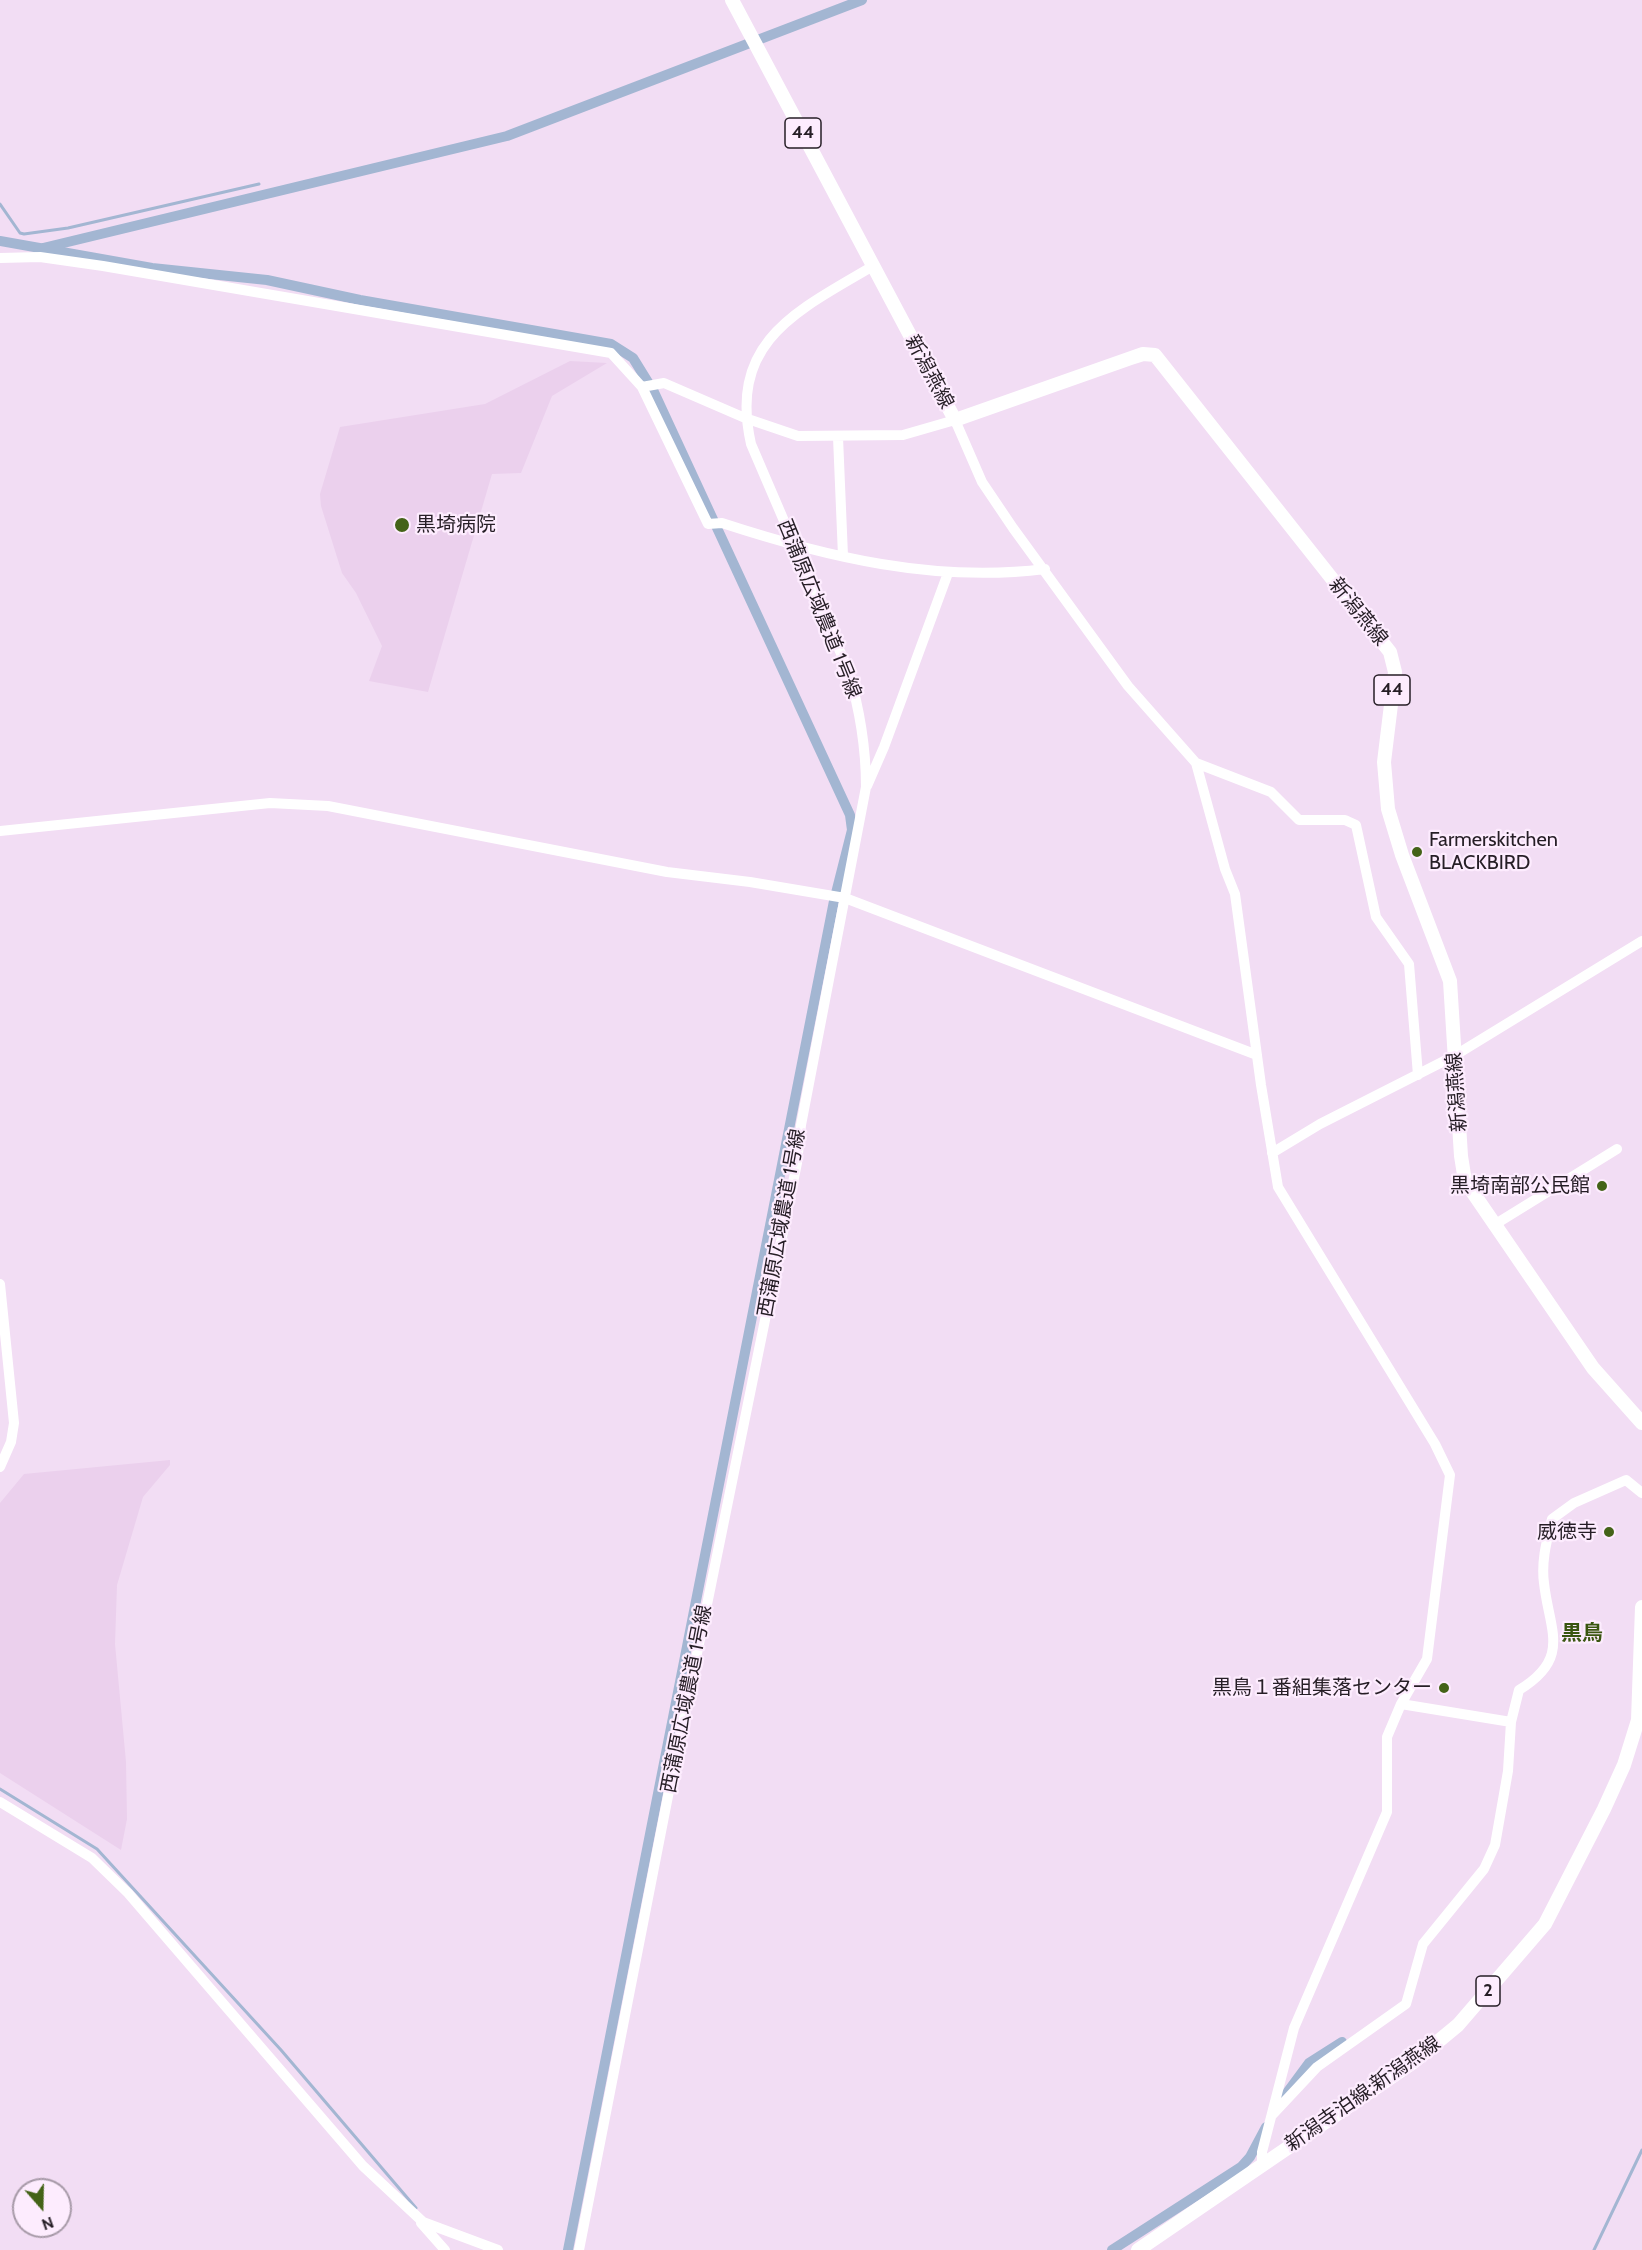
<!DOCTYPE html>
<html>
<head>
<meta charset="utf-8">
<style>
	body { margin:0 }
	#map { position:relative; width:1642px; height:2250px; overflow:hidden; background:#f2ddf4; font-family:Cabin,sans-serif }
	canvas { display:block }
	.north { position:absolute; left:12px; top:2178px; width:60px; height:60px; box-sizing:border-box; background:#fdecfe; border:2px solid #a79aa8; border-radius:50%; rotate:160deg; font-size:16px; font-weight:700; line-height:24px; text-align:center; color:#261e26 }
	.north::after { content:''; display:block; margin:auto; width:21px; height:27px; background:#446318; clip-path:polygon(50% 0,100% 100%,50% 72%,0 100%) }
</style>
</head>
<body>
<div id="map">
<canvas width="1642" height="2250"></canvas>
<div class="north">N</div>
</div>
<script>
const context = document.querySelector('canvas').getContext('2d');
context.lineJoin = 'round';
function fillPath(path, color) { context.fillStyle = color; context.fill(path, 'evenodd'); }
function trace(path, color, width, dash) { context.strokeStyle = color; context.lineWidth = width; context.lineCap = dash ? 'butt' : 'round'; context.setLineDash(dash || []); context.stroke(path); }
function label(font, color, halo, rows, align = 'center') {
  context.font = font + ' Cabin,"Noto Sans JP",sans-serif'; context.lineWidth = 4.5; context.setLineDash([]); context.textBaseline = 'middle'; context.strokeStyle = halo; context.fillStyle = color; for (const [text, x, y, turn = 0] of rows) {
    context.save(); context.translate(x, y); context.rotate((+turn || 0) * Math.PI / 180); context.textAlign = isNaN(turn) ? turn : align; if (halo) context.strokeText(text, 0, 0); context.fillText(text, 0, 0); context.restore();
  }
}
const built = new Path2D(`
	M570,361L607,363L552,396L521,473L492,474L428,692L369,681L382,646L356,593L342,573L321,506L320,494L340,427L485,404Z
	M170,1460V1465L143,1497L117,1585L115,1644L126,1762L127,1819L121,1850L0,1773V1503L24,1474Z`);
const stream = new Path2D(`
	M0,204L20,233L24,234L68,228L259,184
	M0,1789L97,1849L281,2050L416,2208
	M1594,2250L1642,2150`);
const canal = new Path2D(`
	M0,241L152,268L267,280L360,300L611,344L633,358L654,392L850,815L852,830L834,901L568,2250
	M43,248L507,136L862,0
	M1278,2105L1309,2063L1342,2042
	M1112,2250L1241,2167L1250,2157L1266,2127`);
const minor = new Path2D(`
	M0,258L40,257L103,266L611,353L642,387L708,524L722,523C826,557 935,583 1045,569
	M642,387L664,383L745,418L798,436L903,435L955,420L982,482L1013,528L1128,686L1196,763L1225,869L1235,894L1261,1085L1278,1187L1435,1444L1450,1475L1427,1659L1401,1704L1387,1737V1812L1294,2028L1262,2152V2164
	M838,437L843,556
	M1196,763L1271,792L1299,820H1345L1356,825L1376,917L1409,964L1418,1075
	M867,786L884,747L948,573
	M0,831L270,803L328,806L667,872L750,882L845,898L1257,1055
	M1272,1153L1320,1124L1454,1056L1642,941
	M1494,1225L1617,1149
	M0,1284L14,1423L11,1442L0,1467
	M1401,1704L1511,1722
	M0,1802L92,1858L128,1893L363,2166L423,2222L498,2250
	M1273,2114L1317,2067L1406,2004L1423,1944L1484,1869L1495,1845L1508,1771L1511,1722L1519,1690C1572,1658 1549,1630 1544,1583C1541,1561 1547,1540 1552,1519L1574,1503L1626,1480L1642,1493
	M421,2223L445,2250
	M579,2250L669,1791L797,1163L801,1125L866,787C866,746 860,710 848,670L751,444C728,341 797,311 873,266`);
const major = new Path2D(`
	M732,0L955,420L1131,358L1143,354L1155,355L1390,652L1395,672L1384,762L1388,809L1402,855L1450,981L1461,1156L1465,1181L1593,1368L1642,1423
	M1138,2250L1412,2063L1458,2025L1545,1924L1604,1809L1624,1765L1638,1720L1642,1607`);
const markers = [
	[402,525,8,"#446318"],
	[1417,852,6,"#446318"],
	[1602,1186,6,"#446318"],
	[1609,1532,6,"#446318"],
	[1444,1688,6,"#446318"]
];
const shields = [
	[803,133,36],
	[1392,690,36],
	[1488,1991,24]
];
const shieldNames = [
	["44",803,133],
	["44",1392,690],
	["2",1488,1991]
];
const streetNames = [
	["新潟燕線",929,372,62],
	["西蒲原広域農道 1号線",819,609,68],
	["新潟燕線",1358,612,51],
	["新潟燕線",1457,1092,-94],
	["西蒲原広域農道 1号線",782,1223,-80],
	["西蒲原広域農道 1号線",687,1699,-79],
	["新潟寺泊線;新潟燕線",1363,2094,-35]
];
const poiNames = [
	["黒埼病院",416,525,"left"],
	["Farmerskitchen",1429,840,"left"],
	["BLACKBIRD",1429,863,"left"],
	["黒埼南部公民館",1590,1186],
	["威徳寺",1597,1532],
	["黒鳥１番組集落センター",1432,1688]
];
const neighbourhoodNames = [
	["黒鳥",1582,1634]
];
fillPath(built, '#ebd0ed');
trace(stream, '#a3b6d2', 3);
trace(canal, '#a3b6d2', 10);
trace(minor, '#fff', 10);
trace(major, '#fff', 14);
for (const [x, y, r, color] of markers) { const dot = new Path2D(); dot.arc(x, y, r, 0, 2 * Math.PI); context.fillStyle = color; context.fill(dot); trace(dot, '#fdecfe', 2); }
for (const [x, y, w] of shields) { const box = new Path2D(); box.roundRect(x - w / 2, y - 15, w, 30, 4.5); context.fillStyle = '#fdecfe'; context.fill(box); trace(box, '#261e26', 1.5); }
label('bold 18px', '#261e26', null, shieldNames);
label('20px', '#261e26', '#fdecfe', streetNames);
label('20px', '#261e26', '#fdecfe', poiNames, 'right');
label('bold 21px', '#3a5610', '#fdecfe', neighbourhoodNames);
</script>
</body>
</html>
